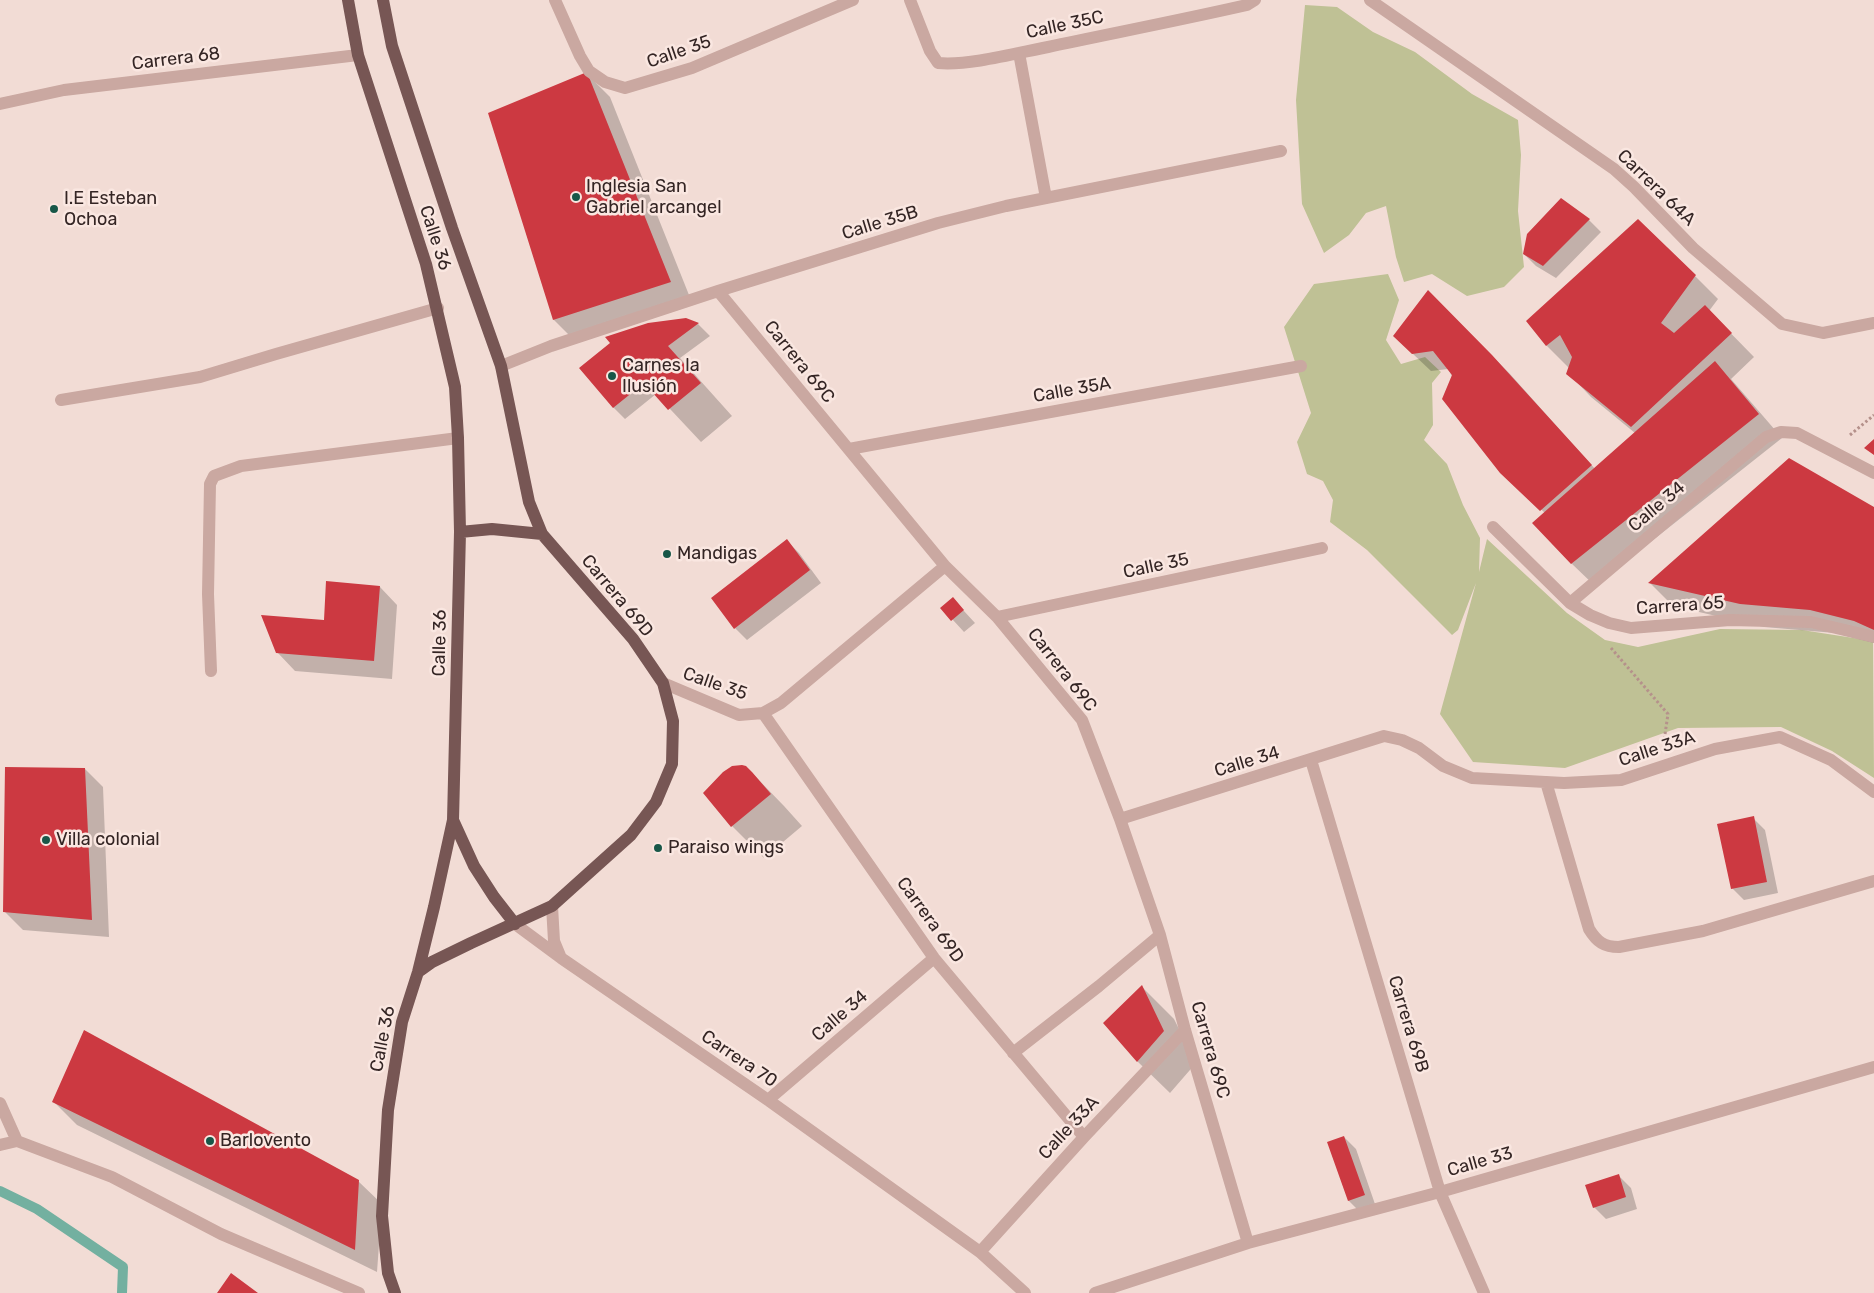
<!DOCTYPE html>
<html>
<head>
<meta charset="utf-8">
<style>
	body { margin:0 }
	canvas { display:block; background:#f2dcd5 }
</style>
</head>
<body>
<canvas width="1874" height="1293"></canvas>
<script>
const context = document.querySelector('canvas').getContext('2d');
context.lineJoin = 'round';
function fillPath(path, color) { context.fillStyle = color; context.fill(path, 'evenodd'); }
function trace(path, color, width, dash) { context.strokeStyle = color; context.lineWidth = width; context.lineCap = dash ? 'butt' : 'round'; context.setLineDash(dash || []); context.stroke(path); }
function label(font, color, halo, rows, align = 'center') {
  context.font = font + ' Rubik,sans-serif'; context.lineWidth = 5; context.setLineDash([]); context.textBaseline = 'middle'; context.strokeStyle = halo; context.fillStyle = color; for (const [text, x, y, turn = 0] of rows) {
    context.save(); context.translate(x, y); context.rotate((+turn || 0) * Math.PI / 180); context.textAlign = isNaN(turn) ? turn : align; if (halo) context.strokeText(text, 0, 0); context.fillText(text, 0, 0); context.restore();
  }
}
const green = new Path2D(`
	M1305,5L1337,7L1373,32L1415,52L1472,94L1518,120L1521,155L1518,211L1524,267L1504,287L1467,296L1432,274L1404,282L1396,257L1386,206L1366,213L1349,235L1324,253L1302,204L1296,100Z
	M1388,274L1399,300L1386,340L1401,364L1425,357L1441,372L1432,383L1433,425L1424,440L1447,464L1463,505L1480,538L1479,572L1487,539L1567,613L1605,640L1638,647L1720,629L1802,630L1873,641L1874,778L1832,751L1781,727L1678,728L1565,768L1473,762L1440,714L1476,583L1458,630L1452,635L1367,550L1330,522L1333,500L1323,481L1307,474L1297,442L1311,413L1284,327L1314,284Z`);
const shadow = new Path2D(`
	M587,74L610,97L693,305L577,343L554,320Z
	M1561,199L1589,220L1601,232L1556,278L1536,266L1524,254Z
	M1695,276L1718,299L1709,311L1754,357L1731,379L1782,438L1595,586L1571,563L1546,514L1512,482L1448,369L1431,371L1394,336L1428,292L1510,374L1595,469L1635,433L1591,397L1568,373L1569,368L1547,346L1528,321Z
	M685,319L698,324L710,336L680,358L732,416L701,442L656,394L625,419L613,407Z
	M1789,459L1874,508V643L1835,633L1764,627L1673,606L1650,583Z
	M787,541L799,553L821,583L747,640L735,628Z
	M380,587L397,605L392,679L295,671L277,652Z
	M953,599L975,623L964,632L942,608Z
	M85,769L103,787L109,937L23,930L5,912Z
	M752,773L784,806L802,826L764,858L732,826Z
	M1753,818L1765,830L1778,893L1744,900L1732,888Z
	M1142,987L1174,1019L1196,1063L1170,1093L1137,1061Z
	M54,1102L358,1181L382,1204L377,1272L77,1125Z
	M1344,1137L1356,1149L1376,1207L1361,1213L1349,1201L1328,1143Z
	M1619,1176L1631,1188L1637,1209L1606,1219L1594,1207Z`);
const stream = new Path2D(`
	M0,1191L37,1209L123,1267L122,1293`);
const building = new Path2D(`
	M587,72L671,282L553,320L488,113Z
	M1561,198L1590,219L1543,266L1523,254L1527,234Z
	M1638,219L1696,275L1661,323L1674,333L1705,305L1732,333L1631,427L1566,374L1572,357L1560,335L1546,346L1526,321Z
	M1428,290L1492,355L1592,465L1540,511L1500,473L1442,399L1452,375L1433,351L1412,354L1393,336Z
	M686,318L699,323L668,346L701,383L668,410L644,383L613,408L579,368L610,343L605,337L648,323Z
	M1715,361L1759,414L1571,564L1532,523Z
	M1874,439V455L1864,448Z
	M1789,458L1874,507V630L1854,621L1810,610L1740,604L1648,583Z
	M787,539L810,570L734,629L711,598Z
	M326,581L380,586L374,661L276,653L261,615L324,620Z
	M953,597L964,610L951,621L940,608Z
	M742,765L746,766L752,772L771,794L731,827L703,793L723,772L732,766Z
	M5,767L85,768L92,920L3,912Z
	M1754,816L1767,882L1731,889L1717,824Z
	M1142,985L1164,1031L1137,1062L1103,1023Z
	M84,1030L359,1180L355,1250L52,1102Z
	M1344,1136L1365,1195L1348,1201L1327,1142Z
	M1619,1174L1626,1197L1593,1208L1585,1185Z
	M231,1273L258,1293H217Z`);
const path = new Path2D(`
	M1850,435L1874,415
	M1611,648L1668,714L1664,741`);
const minor = new Path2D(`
	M555,0L580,56L589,71L605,82L625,88L692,68L853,0
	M910,0L930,51L938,63C968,66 1017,53 1048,47C1114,33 1181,20 1247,5L1255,0
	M1370,0L1614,169L1634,187L1693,248L1782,324L1823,333L1874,323
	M1019,53L1046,198
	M0,104L64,90L358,55
	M718,291L945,566L997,617L1082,720L1120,819L1160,935L1185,1030L1248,1243
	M501,366L551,346L718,291L938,223L1006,206L1281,151
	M61,400L200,377L276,354L438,308
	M849,449L1301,366
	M1493,527L1570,603L1590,615L1609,623L1631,628L1730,620L1811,622L1874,637
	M1570,603L1766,437L1781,432L1797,433L1874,473
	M997,617L1322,548
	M211,671L208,594L210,484L214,476L241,466L458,438
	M663,683L739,715L763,713L781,703L945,566
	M763,713L934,958L1084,1137
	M1311,760L1440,1192L1484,1293
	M1546,782L1589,929C1597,942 1604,947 1619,947L1703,931L1874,881
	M1120,819L1384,736L1402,740L1419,748L1443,766L1472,778L1564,783L1621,780L1715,749L1780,737L1831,760L1874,792
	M552,906L554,941L561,958
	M515,924L561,958L768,1100L980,1252L1025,1293
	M1013,1053L1099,986L1160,935
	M768,1100L934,958
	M0,1103L17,1141
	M0,1145L17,1141L112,1177L221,1234L359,1293
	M980,1252L1084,1137L1185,1030
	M1095,1293L1248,1243L1440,1192L1874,1067`);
const major = new Path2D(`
	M348,0L358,55L426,264L455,387L458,438L460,532L453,820L434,907L418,972L402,1022L388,1110L382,1216L388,1273L395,1293
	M383,0L392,46L452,228L501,366L529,502L542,534L633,639L663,683L673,721L672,764L656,802L631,835L552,906L471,943L432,962L418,972
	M460,532L492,529L542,534
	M453,820L474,866L494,897L515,924`);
const markers = [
	[576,197,5,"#185748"],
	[54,209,5,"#185748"],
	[612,376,5,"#185748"],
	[667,554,5,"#185748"],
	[46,840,5,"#185748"],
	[658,848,5,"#185748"],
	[210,1141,5,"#185748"]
];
const streetNames = [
	["Calle 35C",1065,25,-12],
	["Calle 35",679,52,-19],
	["Carrera 68",176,59,-7],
	["Carrera 64A",1656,188,44],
	["Calle 35B",880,223,-17],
	["Calle 36",435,238,72],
	["Carrera 69C",799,362,51],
	["Calle 35A",1072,390,-10],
	["Calle 34",1657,507,-40],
	["Calle 35",1156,566,-12],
	["Carrera 69D",617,596,50],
	["Carrera 65",1680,606,-4],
	["Calle 36",440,643,-89],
	["Carrera 69C",1062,670,52],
	["Calle 35",715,684,19],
	["Calle 33A",1657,749,-18],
	["Calle 34",1247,762,-17],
	["Carrera 69D",930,920,54],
	["Calle 34",840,1016,-41],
	["Carrera 69B",1408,1024,73],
	["Calle 36",383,1039,-79],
	["Carrera 69C",1210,1050,74],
	["Carrera 70",739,1059,34],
	["Calle 33A",1069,1128,-47],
	["Calle 33",1480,1162,-16]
];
const poiNames = [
	["Inglesia San",586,187],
	["Gabriel arcangel",586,208],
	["I.E Esteban",64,199],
	["Ochoa",64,220],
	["Carnes la",622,366],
	["Ilusión",622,387],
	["Mandigas",677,554],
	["Villa colonial",56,840],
	["Paraiso wings",668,848],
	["Barlovento",220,1141]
];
fillPath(green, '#bfc195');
fillPath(shadow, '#0003');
trace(stream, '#73b0a0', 10);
fillPath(building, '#cc3941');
trace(path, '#b5918b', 3, [2.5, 2.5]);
trace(minor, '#caa8a1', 12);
trace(major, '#775654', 12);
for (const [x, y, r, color] of markers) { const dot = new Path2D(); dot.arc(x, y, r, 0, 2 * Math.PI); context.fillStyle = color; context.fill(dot); trace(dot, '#fae7e1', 2); }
label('18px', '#342524', '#fae7e1', streetNames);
label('18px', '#342524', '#fae7e1', poiNames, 'left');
</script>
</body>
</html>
